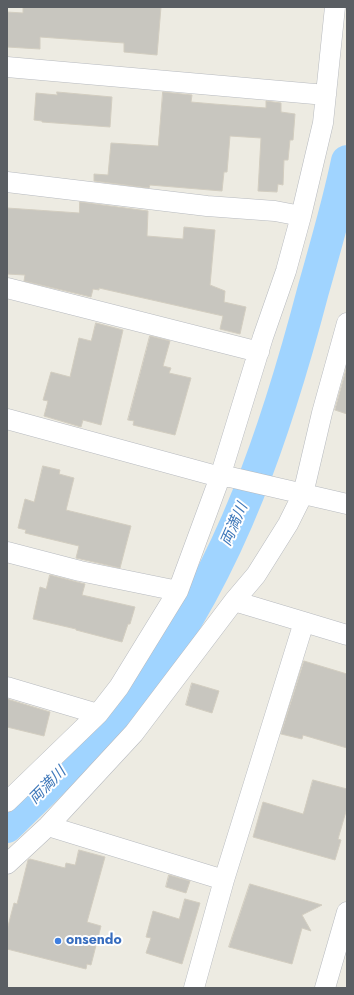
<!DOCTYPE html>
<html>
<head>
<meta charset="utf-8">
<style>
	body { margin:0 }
	#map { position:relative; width:354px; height:995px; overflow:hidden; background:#edebe2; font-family:Jost,sans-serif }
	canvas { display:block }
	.frame { position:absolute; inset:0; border:8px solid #5a5e63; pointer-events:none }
</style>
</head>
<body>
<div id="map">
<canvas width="354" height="995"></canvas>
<div class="frame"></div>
</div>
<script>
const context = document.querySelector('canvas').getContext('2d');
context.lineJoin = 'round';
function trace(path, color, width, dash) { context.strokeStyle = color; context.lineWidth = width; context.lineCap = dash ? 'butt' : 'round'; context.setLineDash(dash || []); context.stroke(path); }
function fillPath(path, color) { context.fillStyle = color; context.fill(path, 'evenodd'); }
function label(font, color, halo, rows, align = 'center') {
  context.font = font + ' Jost,"Noto Sans JP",sans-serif'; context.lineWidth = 4; context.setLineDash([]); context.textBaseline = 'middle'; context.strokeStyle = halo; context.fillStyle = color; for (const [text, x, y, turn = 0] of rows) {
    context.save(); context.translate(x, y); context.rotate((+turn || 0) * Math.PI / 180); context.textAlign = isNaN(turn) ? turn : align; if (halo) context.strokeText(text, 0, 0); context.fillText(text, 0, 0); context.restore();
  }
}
const river = new Path2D(`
	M7,827C55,779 106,734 147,680C232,565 277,428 313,291C325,248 338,205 347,161`);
const building = new Path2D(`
	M29,7H161L157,55L124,52V43L40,37V49L7,47V12L23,13V8Z
	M57,92L112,97L110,127L42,122V121L34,120L36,93L57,95Z
	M163,92L192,95L191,102L214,104L266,108V101L281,103V112L295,114L293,140H290L288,160H284L283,185L278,184L277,192L258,191L261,138L230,136L227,172H224L222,191L150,185L149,188L94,181V174L108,175L111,143L158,146Z
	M80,202L148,211L147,236L183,239L184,227L215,230L210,285L225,291L224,302L246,307L240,334L220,329L223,316L99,288V290L93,289L91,297L24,281L25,275L7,274V208L79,213Z
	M96,323L123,330L101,425L83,420L81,427L44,416L48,401L43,400L51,372L70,377L79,338L91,341Z
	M150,336L170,341L163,366L171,368L169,373L191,378L175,435L133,425L134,421L128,420Z
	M347,366V414L335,410Z
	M43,466L60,470L59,474L74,478L66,510L131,526L120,568L76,558L79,546L25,533L26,530L18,528L25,499L34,502Z
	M50,575L85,584L82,595L135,607L130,624H128L122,642L76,630V629L33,619L40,587L46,589Z
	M304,661L347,674V748L303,735L302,739L281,734Z
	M192,683L219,691L212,713L186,705Z
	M7,699L50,712L44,736L7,727Z
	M313,780L347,789V808L338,839L341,840L335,860L253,837L263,802L303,814Z
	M79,850L105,857L87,922L101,926L91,965L87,964L86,969L7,949V930L14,903L17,904L28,860L30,859L65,868L66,863L75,865Z
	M169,875L190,881L186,893L166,887Z
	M250,884L322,905L302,915L311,931L302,928L292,964L229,947Z
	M185,899L200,903L182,964L146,953L151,938L146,937L153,911L179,919Z`);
const minor = new Path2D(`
	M7,67L326,95
	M7,182L207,206L275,211L301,216
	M7,288L259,352
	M7,419L220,477H230L347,504
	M7,552L80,571L178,591
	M304,622L234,601L256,575L288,524L303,494L322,413L347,323
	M7,687L98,714
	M7,802L98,714L119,687L178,591L220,477L263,337L286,271L301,216L323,123L335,7
	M48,826L224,880L194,988
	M7,864L48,826L134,733L234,601
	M224,880L304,622L347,635
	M325,988L347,912`);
const markers = [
	[58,941,4,"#3f7fe0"]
];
const shopNames = [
	["onsendo",66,941]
];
const waterNames = [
	["両満川",235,525,-66],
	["両満川",48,786,-45]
];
trace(river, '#a0d4ff', 32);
fillPath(building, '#c8c6bf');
trace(building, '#d2cdc0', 1);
trace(minor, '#b7babf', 21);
trace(minor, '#fff', 20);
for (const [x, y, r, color] of markers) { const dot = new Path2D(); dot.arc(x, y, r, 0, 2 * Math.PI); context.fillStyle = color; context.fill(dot); trace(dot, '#fff', 1.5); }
label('bold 14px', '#366cbe', '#fff', shopNames, 'left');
label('italic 15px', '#4079ba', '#fff', waterNames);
</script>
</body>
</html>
